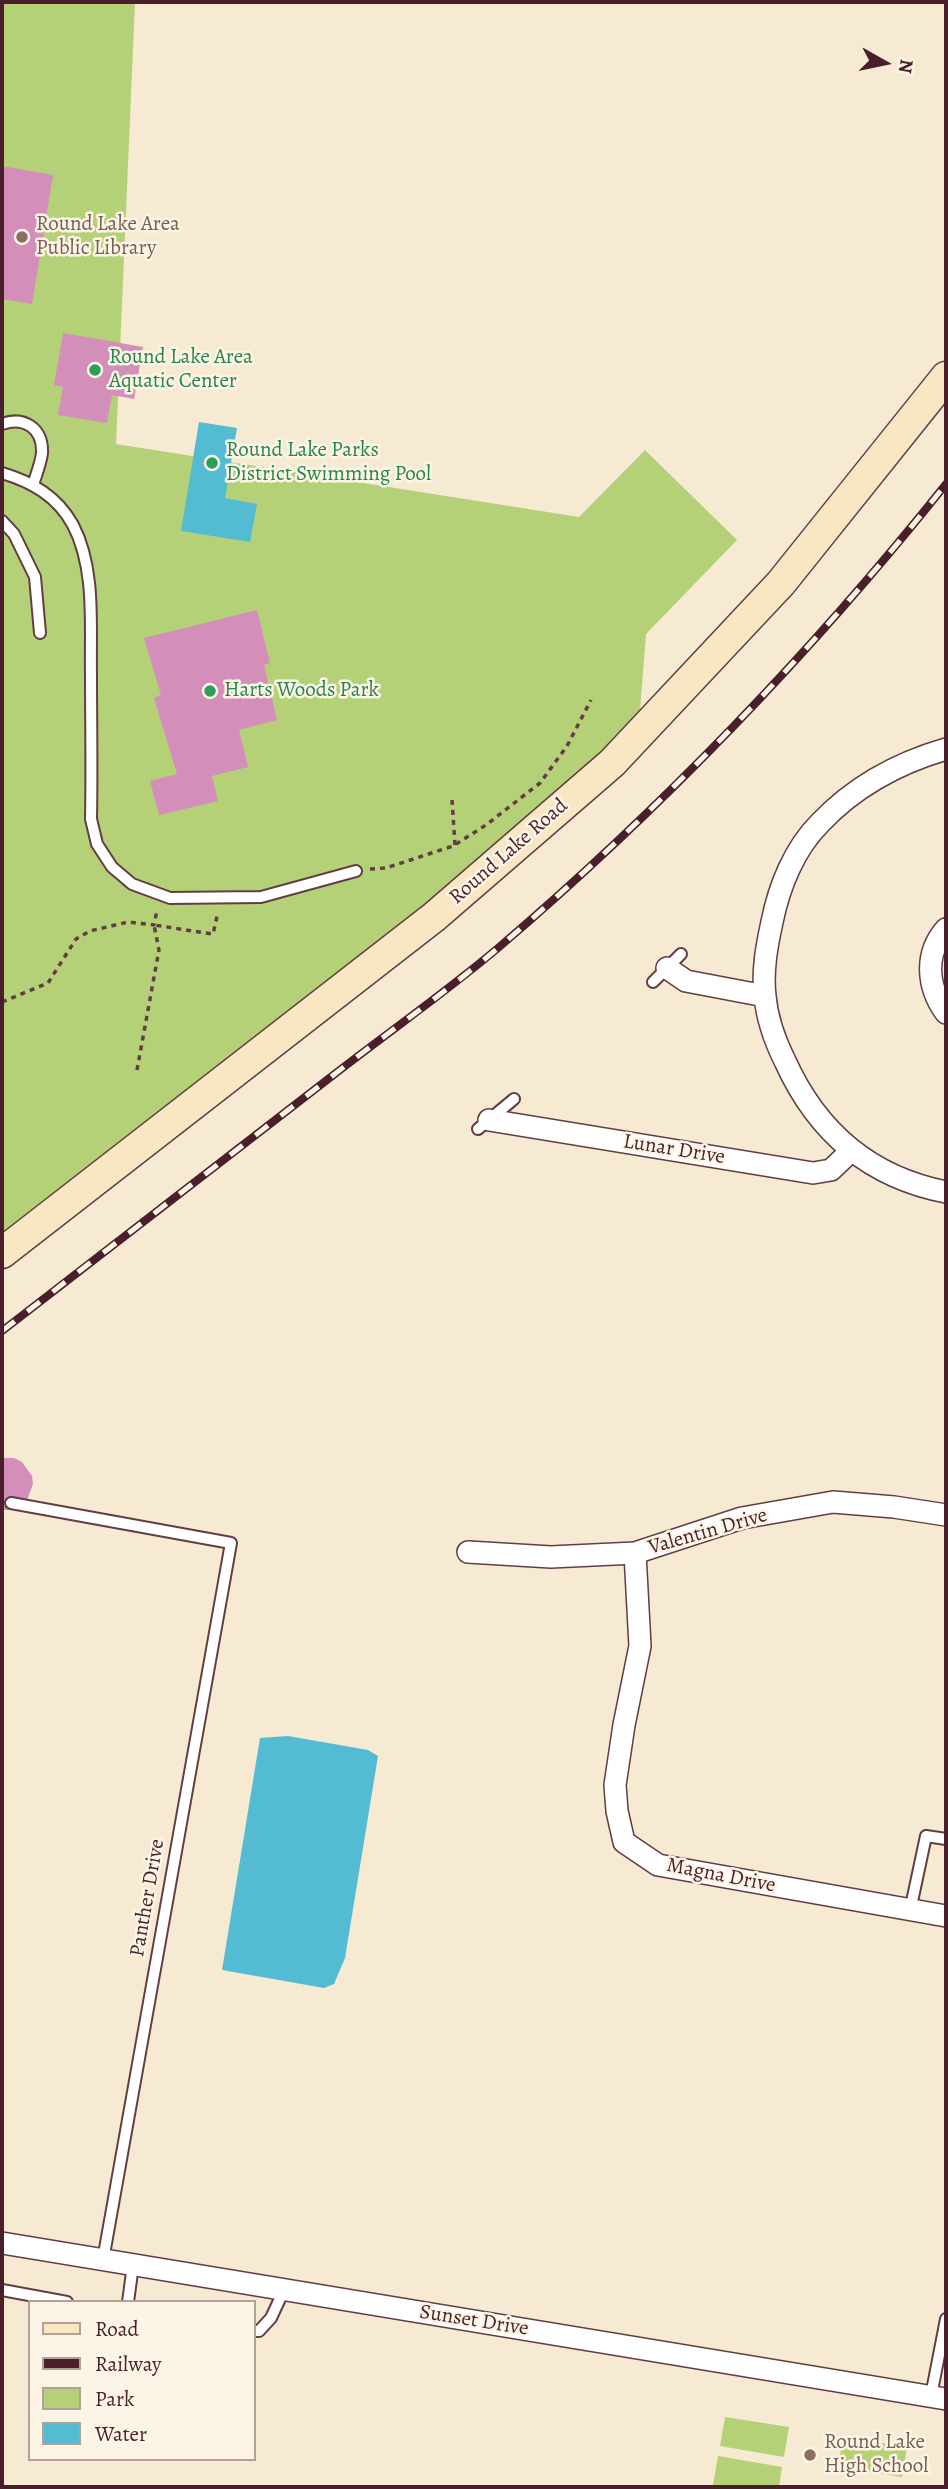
<!DOCTYPE html>
<html>
<head>
<meta charset="utf-8">
<style>
	body { margin:0 }
	#map { position:relative; width:948px; height:2489px; overflow:hidden; background:#f6ead2; font-family:Alegreya,serif }
	canvas { display:block }
	.frame { position:absolute; inset:0; border:4px solid #4a1f2b; pointer-events:none }
	.legend { position:absolute; left:28px; top:2300px; width:228px; height:161px; box-sizing:border-box; background:#fcf5e5; border:2px solid #b59f9b; margin:0; padding:9px 12px; list-style:none; font-size:21px; color:#4a1f2b }
	.legend li { display:flex; align-items:center; gap:14px; height:35px }
	.legend b { width:35px; border:2px solid #b59f9b }
	.north { position:absolute; left:850px; top:28px; width:70px; height:70px; -webkit-text-stroke:5px #fcf5e5; paint-order:stroke; rotate:99deg; font-size:19px; font-weight:700; line-height:28px; text-align:center; color:#4a1f2b }
	.north::after { content:''; display:block; margin:auto; width:24px; height:32px; background:#4a1f2b; clip-path:polygon(50% 0,100% 100%,50% 72%,0 100%) }
</style>
</head>
<body>
<div id="map">
<canvas width="948" height="2489"></canvas>
<div class="frame"></div>
<ul class="legend">
<li><b style="height:9px;background:#f9e7c3"></b>Road</li>
<li><b style="height:9px;background:#4a1f2b"></b>Railway</li>
<li><b style="height:19px;background:#b5d177"></b>Park</li>
<li><b style="height:19px;background:#54bcd2"></b>Water</li>
</ul>
<div class="north">N</div>
</div>
<script>
const context = document.querySelector('canvas').getContext('2d');
context.lineJoin = 'round';
function fillPath(path, color) { context.fillStyle = color; context.fill(path, 'evenodd'); }
function trace(path, color, width, dash) { context.strokeStyle = color; context.lineWidth = width; context.lineCap = dash ? 'butt' : 'round'; context.setLineDash(dash || []); context.stroke(path); }
function label(font, color, halo, rows, align = 'center') {
  context.font = font + ' Alegreya,serif'; context.lineWidth = 5; context.setLineDash([]); context.textBaseline = 'middle'; context.strokeStyle = halo; context.fillStyle = color; for (const [text, x, y, turn = 0] of rows) {
    context.save(); context.translate(x, y); context.rotate((+turn || 0) * Math.PI / 180); context.textAlign = isNaN(turn) ? turn : align; if (halo) context.strokeText(text, 0, 0); context.fillText(text, 0, 0); context.restore();
  }
}
const green = new Path2D(`
	M2,2H135L116,444L579,517L645,450L737,540L646,634L638,736L2,1245Z
	M725,2417L789,2427L784,2457L720,2446Z
	M843,2437L907,2447L902,2477L838,2466Z
	M718,2456L782,2467L779,2487L713,2485Z`);
const water = new Path2D(`
	M199,422L237,428L225,498L257,504L250,542L181,531Z
	M288,1736L368,1750L378,1756L345,1958L334,1984L324,1988L222,1970L260,1738Z`);
const building = new Path2D(`
	M2,166L53,175L32,304L2,299Z
	M63,333L143,347L134,399L112,395L107,423L58,415L63,387L54,385Z
	M257,610L270,663L264,665L277,720L239,730L248,767L212,776L218,801L159,815L150,781L177,774L154,698L161,695L144,638Z
	M2,1458H14L22,1462L32,1476L33,1484L27,1500L13,1510H2Z`);
const path = new Path2D(`
	M452,800L455,845
	M370,869L386,868L453,846L486,825L540,783L567,746L591,700
	M2,1002L48,983L76,939L90,931L128,922L154,925L157,910
	M137,1070L159,950L154,925L213,934L218,912`);
const lane = new Path2D(`
	M2,424C24,416 43,428 42,453C41,463 36,475 33,485
	M2,473C32,482 57,496 73,525C96,569 90,626 91,673C91,722 92,770 91,819L97,844L112,867L132,884L170,898L261,897L356,871
	M2,521L14,534L35,577L40,633
	M653,982L681,954
	M478,1129L514,1099
	M11,1503L231,1543L103,2260
	M910,1911L926,1836L946,1839
	M2,2290L67,2302
	M128,2302L133,2265
	M254,2331H259L271,2318L284,2290
	M931,2396L946,2319`);
const street = new Path2D(`
	M946,749C898,763 855,786 820,823C794,849 779,887 772,922C767,945 762,971 765,996C767,1018 775,1041 785,1061C817,1132 869,1177 946,1192
	M946,929C924,954 927,987 946,1013
	M667,968L686,981L765,996
	M489,1120L813,1173L831,1170L852,1150
	M468,1552L551,1557L635,1553L742,1518L833,1502L894,1507L946,1515
	M635,1553L640,1646L624,1725L615,1785L617,1811L624,1842L658,1865L946,1916
	M2,2243L946,2399`);
const secondary = new Path2D(`
	M2,1253L434,917L612,763L781,583L946,377`);
const rail = new Path2D(`
	M2,1331C113,1245 225,1159 336,1073C390,1031 446,992 498,948C662,808 812,652 946,484`);
const markers = [
	[22,237,7,"#8d6e63"],
	[95,370,7,"#2e9e5b"],
	[212,463,7,"#2e9e5b"],
	[210,691,7,"#2e9e5b"],
	[810,2455,7,"#8d6e63"]
];
const educationNames = [
	["Round Lake Area",36,225],
	["Public Library",36,249],
	["Round Lake",824,2443],
	["High School",824,2467]
];
const leisureNames = [
	["Round Lake Area",109,358],
	["Aquatic Center",109,382],
	["Round Lake Parks",226,451],
	["District Swimming Pool",226,475],
	["Harts Woods Park",224,691]
];
const streetNames = [
	["Round Lake Road",509,852,-41],
	["Lunar Drive",674,1150,9],
	["Valentin Drive",708,1532,-16],
	["Magna Drive",721,1876,11],
	["Panther Drive",148,1898,-80],
	["Sunset Drive",474,2321,9]
];
fillPath(green, '#b5d177');
fillPath(water, '#54bcd2');
fillPath(building, '#d38eba');
trace(lane, '#643d44', 14);
trace(street, '#643d44', 24);
trace(secondary, '#643d44', 33);
trace(path, '#643d44', 3.5, [5, 5]);
trace(lane, '#fff', 10);
trace(street, '#fff', 21);
trace(secondary, '#f9e7c3', 30);
trace(rail, '#4a1f2b', 8);
trace(rail, '#fcf5e5', 5, [16]);
for (const [x, y, r, color] of markers) { const dot = new Path2D(); dot.arc(x, y, r, 0, 2 * Math.PI); context.fillStyle = color; context.fill(dot); trace(dot, '#fcf5e5', 2.5); }
label('21px', '#785e54', '#fcf5e5', educationNames, 'left');
label('21px', '#27864d', '#fcf5e5', leisureNames, 'left');
label('21px', '#4a1f2b', '#fcf5e5', streetNames);
</script>
</body>
</html>
